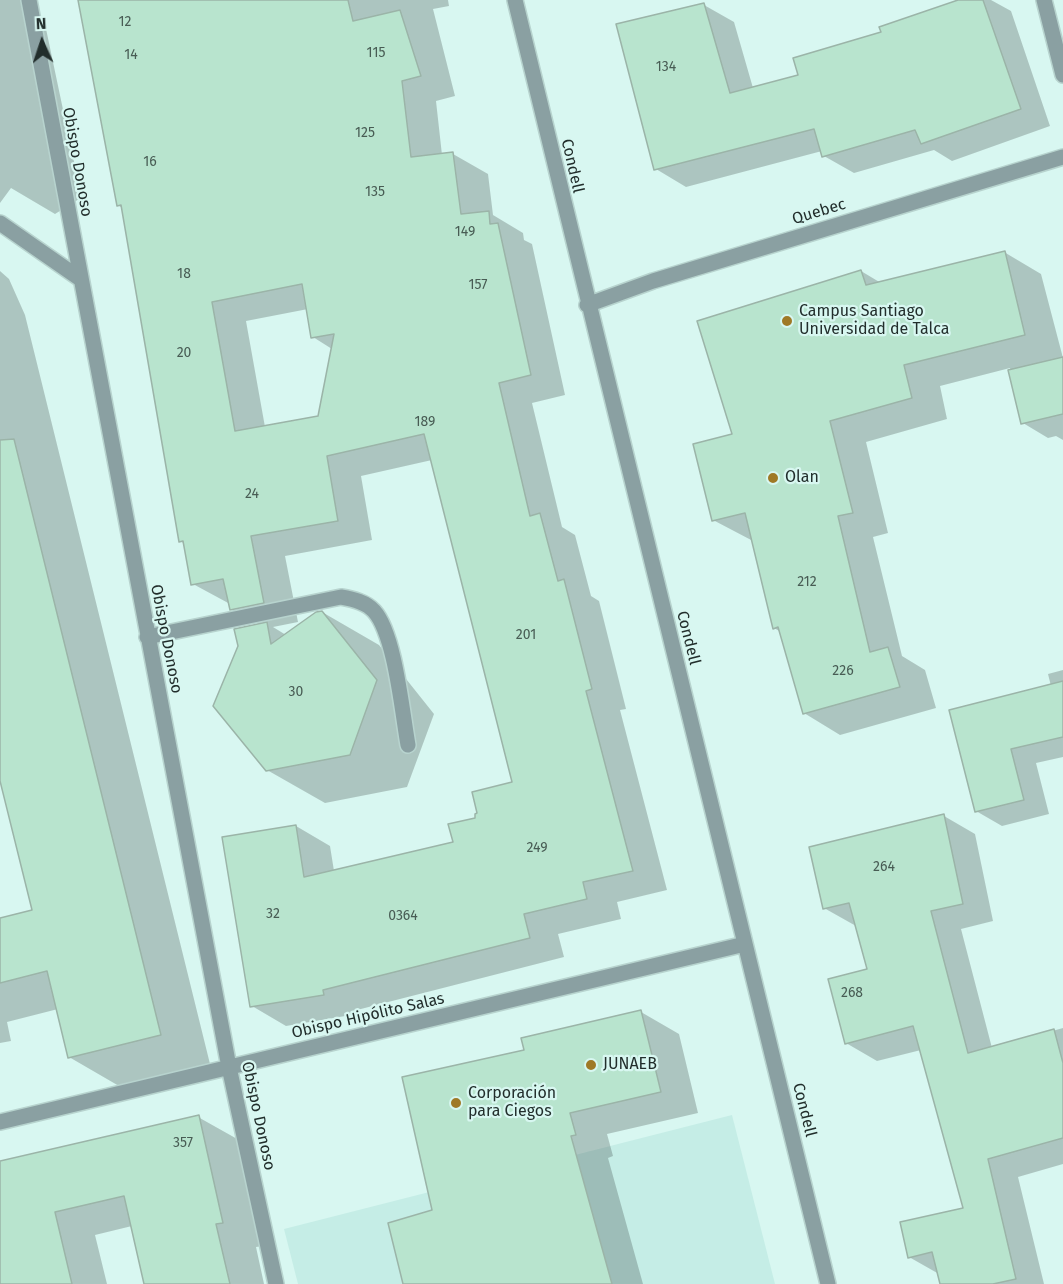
<!DOCTYPE html>
<html>
<head>
<meta charset="utf-8">
<style>
	body { margin:0 }
	#map { position:relative; width:1063px; height:1284px; overflow:hidden; background:#d8f7f1; font-family:"Fira Sans",sans-serif }
	canvas { display:block }
	.north { position:absolute; left:12px; top:12px; width:60px; height:60px; -webkit-text-stroke:4px #d8f7f1; paint-order:stroke; rotate:357deg; font-size:16px; font-weight:700; line-height:24px; text-align:center; color:#222e2c }
	.north::after { content:''; display:block; margin:auto; width:21px; height:27px; background:#222e2c; clip-path:polygon(50% 0,100% 100%,50% 72%,0 100%) }
</style>
</head>
<body>
<div id="map">
<canvas width="1063" height="1284"></canvas>
<div class="north">N</div>
</div>
<script>
const context = document.querySelector('canvas').getContext('2d');
context.lineJoin = 'round';
function fillPath(path, color) { context.fillStyle = color; context.fill(path, 'evenodd'); }
function trace(path, color, width, dash) { context.strokeStyle = color; context.lineWidth = width; context.lineCap = dash ? 'butt' : 'round'; context.setLineDash(dash || []); context.stroke(path); }
function label(font, color, halo, rows, align = 'center') {
  context.font = font + ' "Fira Sans",sans-serif'; context.lineWidth = 4.5; context.setLineDash([]); context.textBaseline = 'middle'; context.strokeStyle = halo; context.fillStyle = color; for (const [text, x, y, turn = 0] of rows) {
    context.save(); context.translate(x, y); context.rotate((+turn || 0) * Math.PI / 180); context.textAlign = isNaN(turn) ? turn : align; if (halo) context.strokeText(text, 0, 0); context.fillText(text, 0, 0); context.restore();
  }
}
const built = new Path2D(`
	M732,1115L775,1284H298L284,1229Z`);
const shadow = new Path2D(`
	M0,0H30L35,18L45,24L77,176L74,177L79,199L55,214L11,188L0,203Z
	M80,0H448L449,6L433,9L455,96L436,101L442,155L453,154L488,174L493,215L523,233L524,240L532,244L565,395L532,403L562,527L575,535L591,596L599,601L626,709L620,710L667,890L617,902L621,919L558,934L564,957L357,1010V1014L286,1026L252,1006L296,826L330,846L334,871L455,843L513,783L432,460L361,476L372,540L285,556L298,622L273,627L286,635L322,612L379,645L434,714L407,787L325,803L267,770L240,646L260,625L231,609L230,604L193,584L185,544L180,541L122,208L118,205ZM308,309L313,337L332,349L320,418L265,427L246,321Z
	M963,0H991L1011,11L1050,126L952,161L934,150L854,173L824,156L822,151L686,187L656,169L704,5L734,22L753,88L800,76L883,33Z
	M1004,252L1041,274L1063,358V440L1056,436L1048,438L1023,423L1010,368L940,386L947,419L866,442L888,533L873,537L902,656L925,670L936,708L840,735L804,713L781,632L774,628L753,541L713,520L734,435L861,271L881,283Z
	M0,271L9,279L25,315L210,1064L119,1086L69,1057L58,1009L7,1022L11,1041L0,1043V919L34,911L0,775Z
	M1063,670V757L1036,763L1049,814L1002,826L976,811L951,711L1051,686L1048,674Z
	M944,816L975,834L993,921L961,929L992,1048L1063,1028V1164L1018,1177L1044,1284H941L939,1274L909,1257L965,1209L921,1050L877,1061L846,1043L869,970L856,926L824,908Z
	M641,1012L679,1034L698,1113L607,1134L613,1156L608,1158L643,1284H404L434,1211L525,1051Z
	M198,1117L239,1140L263,1246L256,1247L264,1284H146L132,1226L95,1235L107,1284H0V1162Z`);
const building = new Path2D(`
	M78,0H348L353,21L400,10L421,76L402,81L411,157L453,152L461,214L489,211L490,224L498,223L531,375L499,383L530,516L540,513L558,581L564,579L592,689L586,691L633,871L583,882L587,899L524,914L530,938L323,990L324,995L250,1007L222,837L296,825L304,877L453,842L448,824L475,818V814L477,813L472,792L512,782L424,434L327,456L338,521L251,536L264,603L230,610L223,579L191,585L183,541L179,542L121,205L117,206ZM302,284L311,338L334,334L318,416L235,431L212,302Z
	M958,0H983L1021,109L921,144L915,130L822,157L814,129L654,170L616,24L704,3L730,93L798,75L793,58L881,32L879,27Z
	M1005,251L1025,335L904,365L912,398L830,421L853,513L838,516L870,652L888,647L900,687L803,714L778,627L773,629L745,513L712,521L693,444L732,434L697,321L861,270L866,285Z
	M1063,357V414L1021,424L1008,370Z
	M14,439L161,1035L68,1058L47,971L0,983V918L32,910L0,781V440Z
	M322,611L377,680L350,755L266,771L213,706L238,646L234,629L267,622L271,644L316,612Z
	M1063,681V737L1011,749L1024,800L975,812L949,710Z
	M944,814L963,904L931,911L968,1053L1054,1029L1063,1063V1138L988,1159L1016,1279L993,1284H940L932,1252L908,1258L900,1222L963,1208L913,1026L845,1044L828,979L867,969L849,903L823,909L809,847Z
	M641,1010L661,1092L570,1113L576,1135L571,1136L612,1284H403L388,1223L432,1210L402,1077L524,1050L521,1038Z
	M199,1115L223,1223L216,1224L230,1284H144L124,1196L55,1212L72,1284H0V1161Z`);
const minor = new Path2D(`
	M29,0L229,1067L276,1284
	M515,0L828,1284
	M1044,0L1063,75
	M0,223L79,278
	M587,305L653,281L1063,157
	M147,637L341,597C353,599 366,602 374,611C395,634 402,712 408,745
	M0,1122L745,944`);
const markers = [
	[787,321,6,"#9f7926"],
	[773,478,6,"#9f7926"],
	[591,1065,6,"#9f7926"],
	[456,1103,6,"#9f7926"]
];
const numberNames = [
	["12",125,22],
	["115",376,53],
	["14",131,55],
	["134",666,67],
	["125",365,133],
	["16",150,162],
	["135",375,192],
	["149",465,232],
	["18",184,274],
	["157",478,285],
	["20",184,353],
	["189",425,422],
	["24",252,494],
	["212",807,582],
	["201",526,635],
	["226",843,671],
	["30",296,692],
	["249",537,848],
	["264",884,867],
	["32",273,914],
	["0364",403,916],
	["268",852,993],
	["357",183,1143]
];
const streetNames = [
	["Obispo Donoso",77,162,80],
	["Condell",572,166,77],
	["Quebec",819,212,-17],
	["Condell",688,638,76],
	["Obispo Donoso",166,639,79],
	["Obispo Hipólito Salas",368,1016,-13],
	["Condell",804,1110,76],
	["Obispo Donoso",258,1116,78]
];
const poiNames = [
	["Campus Santiago",799,312],
	["Universidad de Talca",799,330],
	["Olan",785,478],
	["JUNAEB",603,1065],
	["Corporación",468,1094],
	["para Ciegos",468,1112]
];
fillPath(built, '#c5ede6');
fillPath(shadow, '#0003');
fillPath(building, '#b8e4ce');
trace(building, '#9bb4a8', 1.5);
trace(minor, '#b7d3ce', 18);
trace(minor, '#8aa0a2', 15);
for (const [x, y, r, color] of markers) { const dot = new Path2D(); dot.arc(x, y, r, 0, 2 * Math.PI); context.fillStyle = color; context.fill(dot); trace(dot, '#d8f7f1', 2); }
label('14px', '#485c54', null, numberNames);
label('16px', '#222e2c', '#d8f7f1', streetNames);
label('16px', '#222e2c', '#d8f7f1', poiNames, 'left');
</script>
</body>
</html>
